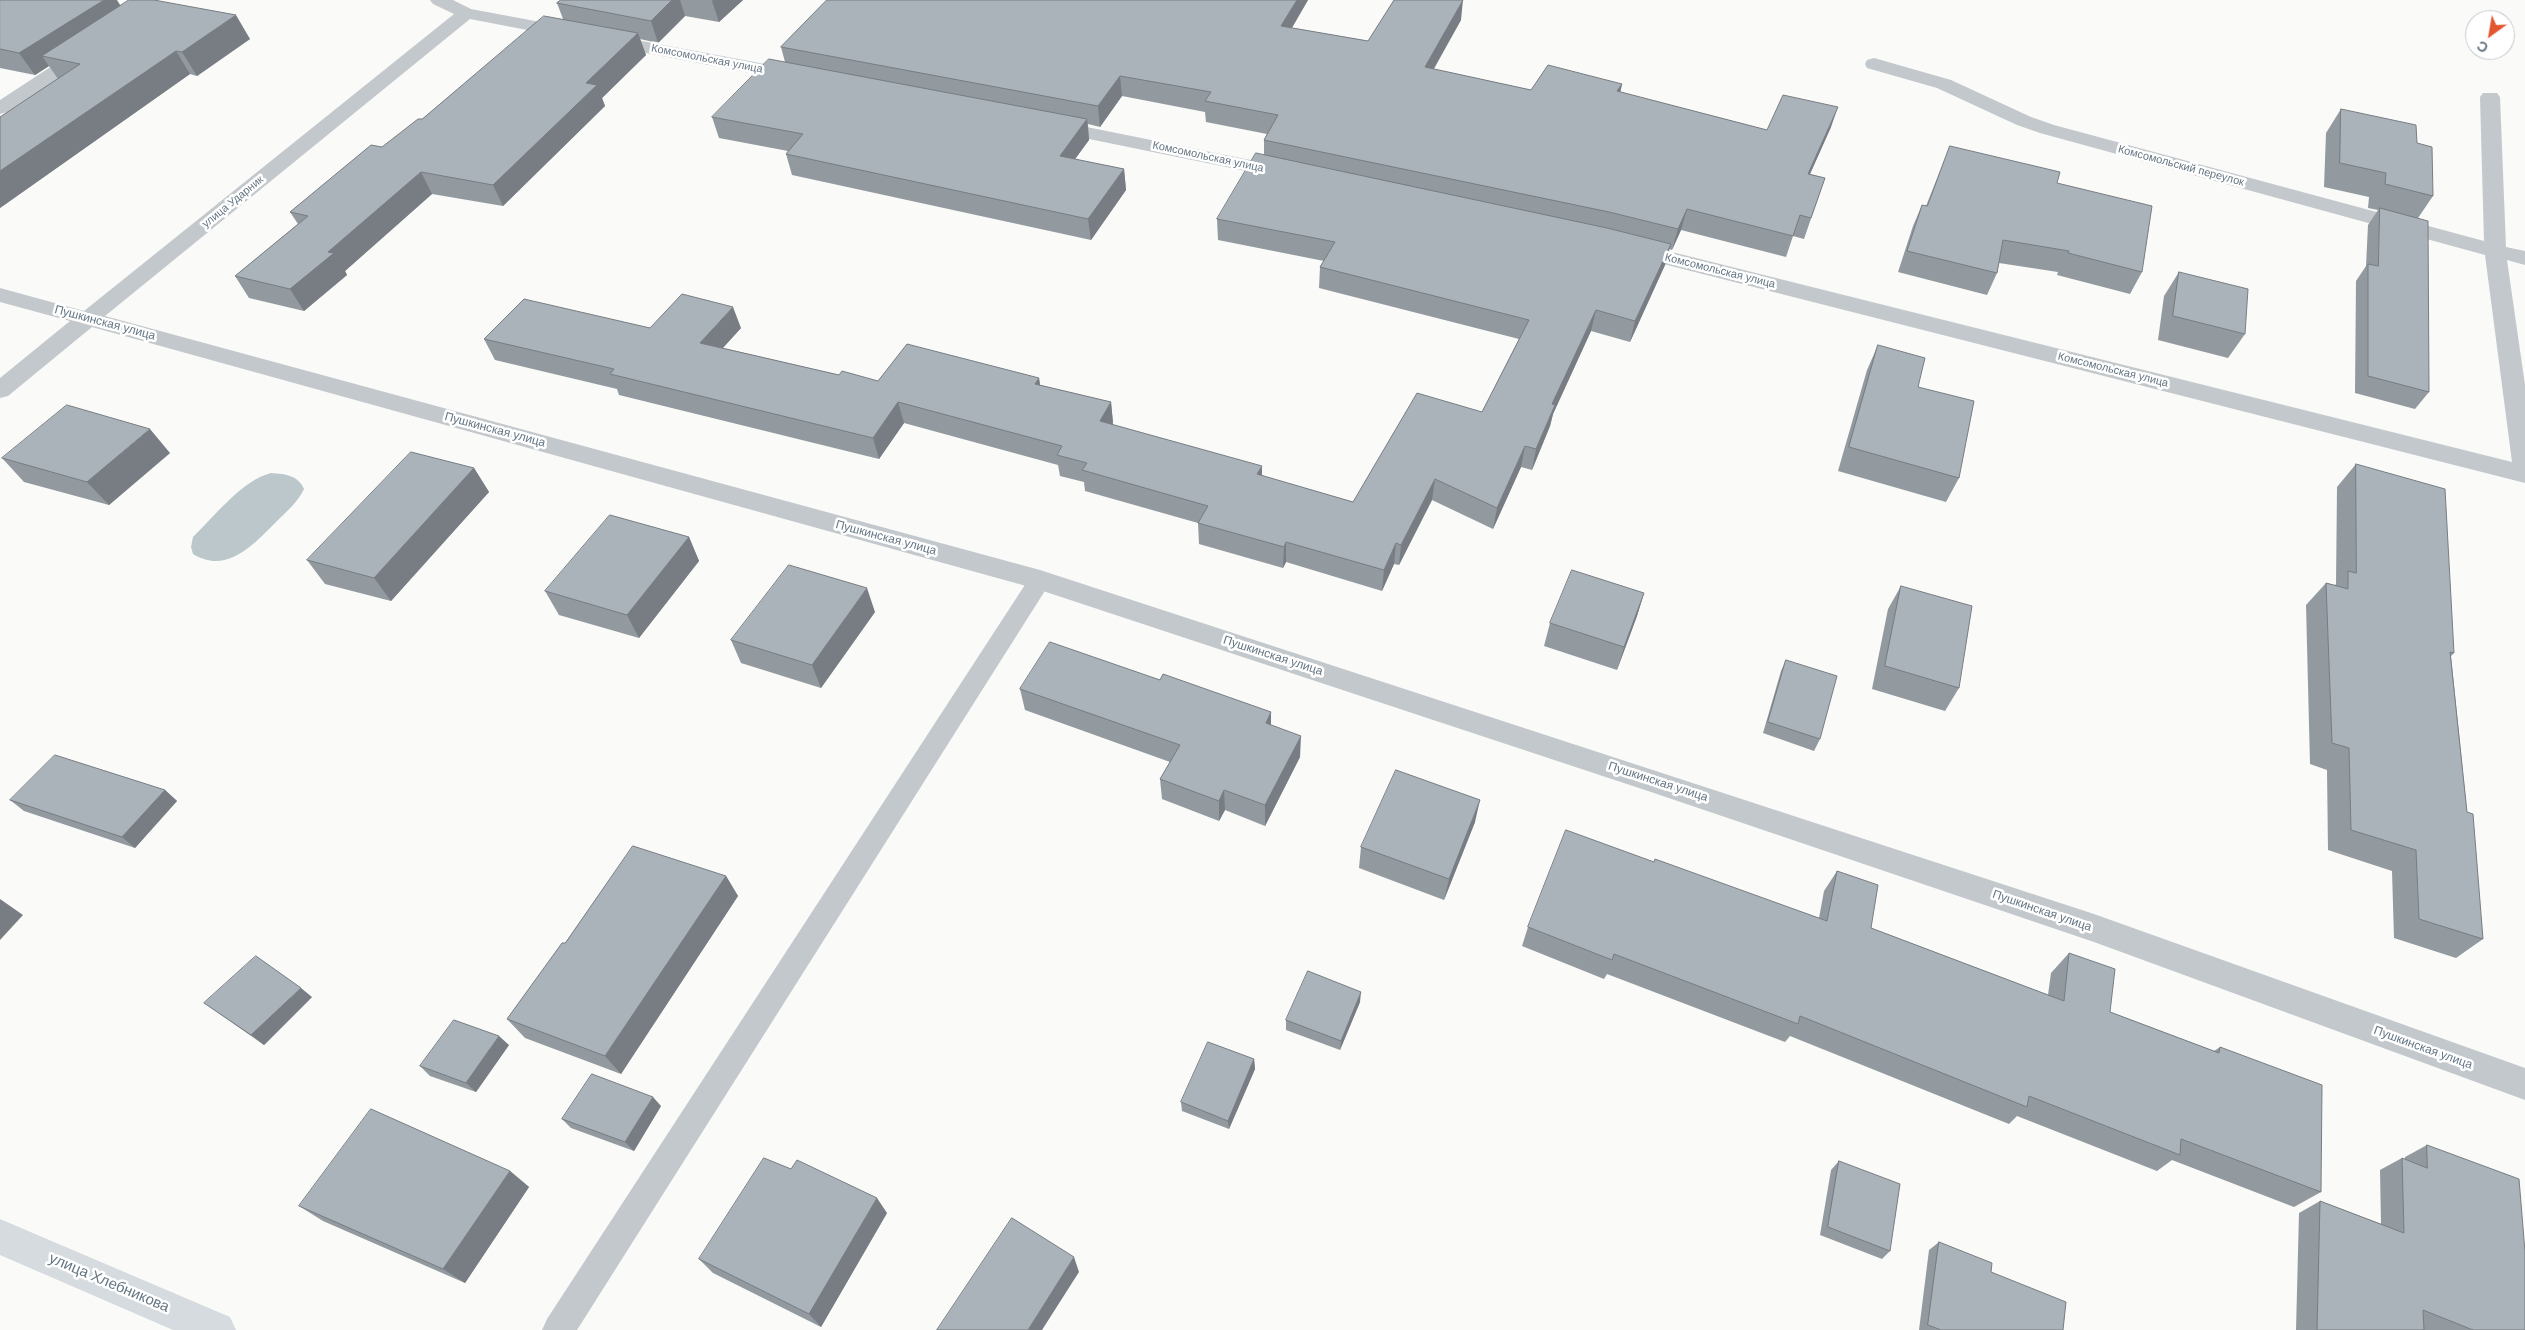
<!DOCTYPE html>
<html>
<head>
<meta charset="utf-8">
<style>
	body { margin:0 }
	#map { position:relative; width:2525px; height:1330px; overflow:hidden; background:#fafaf8; font-family:Arial,sans-serif }
	canvas { display:block }
	.north { position:absolute; left:2465px; top:10px; width:50px; height:50px; box-sizing:border-box; background:#fff; border:1px solid #c1c8cd; border-radius:50%; rotate:212deg; font-size:14px; font-weight:700; line-height:20px; text-align:center; color:#657683 }
	.north::after { content:''; display:block; margin:auto; width:18px; height:22px; background:#e4572e; clip-path:polygon(50% 0,100% 100%,50% 72%,0 100%) }
</style>
</head>
<body>
<div id="map">
<canvas width="2525" height="1330"></canvas>
<div class="north">С</div>
</div>
<script>
const context = document.querySelector('canvas').getContext('2d');
context.lineJoin = 'round';
function fillPath(path, color) { context.fillStyle = color; context.fill(path, 'evenodd'); }
function trace(path, color, width, dash) { context.strokeStyle = color; context.lineWidth = width; context.lineCap = dash ? 'butt' : 'round'; context.setLineDash(dash || []); context.stroke(path); }
function label(font, color, halo, rows, align = 'center') {
  context.font = font + ' Arial,sans-serif'; context.lineWidth = 5; context.setLineDash([]); context.textBaseline = 'middle'; context.strokeStyle = halo; context.fillStyle = color; for (const [text, x, y, turn = 0] of rows) {
    context.save(); context.translate(x, y); context.rotate((+turn || 0) * Math.PI / 180); context.textAlign = isNaN(turn) ? turn : align; if (halo) context.strokeText(text, 0, 0); context.fillText(text, 0, 0); context.restore();
  }
}
const water = new Path2D(`
	M271,473C285,474 298,475 304,489C298,502 286,512 276,522C254,544 227,575 193,554L191,547L193,537C214,517 242,480 271,473Z`);
const lane = new Path2D(`
	M1040,571L1048,574L1051,580L1048,586L577,1330H542L547,1319L1032,574Z`);
const street = new Path2D(`
	M430,0H453L471,9L797,70L804,72L806,76L804,80L797,82L470,19L105,316L1040,570L2094,914L2525,1068V1100L2094,942L1648,791L1037,589L92,327L8,396L0,398V378L70,321L0,302V288L84,311L454,14L433,4Z
	M85,47L92,49L94,53L92,57L7,112L0,114V100L78,49Z
	M1874,58L1951,80L2031,117L2054,125L2484,241L2480,97L2483,93H2497L2500,97L2506,247L2525,251V265L2507,260L2525,385V483L1624,254L1621,249L1624,244L1632,242L2512,462L2485,255L2040,133L2017,125L1937,88L1867,68L1865,64L1867,60Z
	M1052,120L1285,167L1292,169L1295,173L1292,177L1285,179L1045,130L1042,126L1045,122Z`);
const secondary = new Path2D(`
	M0,1219L230,1317L236,1330H173L0,1255Z`);
const wall = new Path2D(`
	M0,0L121,6L250,39L197,76L190,74L0,208V117L58,79L49,66L35,75L0,68Z
	M561,0H743L719,22L685,16L658,43L640,39L646,55L602,98L605,106L503,206L432,194L345,271L347,275L304,311L249,298L235,276L298,224L290,212L422,119L563,19L557,3Z
	M827,0H1308L1292,28L1368,41L1461,20L1434,69L1531,90L1622,84L1620,92L1767,130L1831,127L1810,174L1825,178L1804,239L1793,236L1786,257L1681,230L1672,250L1669,249L1665,265L1630,342L1591,331L1553,414L1550,426L1532,470L1521,467L1493,529L1432,500L1399,565L1394,564L1382,591L1286,562L1283,568L1199,544L1198,523L1085,491L1084,482L1060,476L1058,465L904,423L879,459L619,395L617,389L495,360L484,339L650,328H741L723,348L839,375L878,381L1039,378L1040,385L1111,402L1113,423L1112,425L1262,476L1353,502L1482,412L1519,339L1319,288L1320,267L1324,261L1218,240L1217,219L1264,155V140L1267,134L1206,122L1205,112L1122,96L1100,127L1088,124L1089,140L1075,159L1124,169L1126,190L1091,240L792,175L786,154L788,151L719,138L712,117L785,62L781,47Z
	M2341,109L2417,143L2433,196L2418,218L2429,392L2415,409L2355,393L2356,281L2366,266L2368,225L2378,210L2368,208L2369,197L2324,187L2326,133Z
	M1950,146L2057,183L2142,272L2130,294L2057,275L2058,272L1999,263L1997,273L1987,295L1898,272L1913,226L1922,205L1926,206Z
	M2179,272L2245,334L2228,358L2158,340L2164,296Z
	M1878,345L1918,387L1959,478L1946,502L1838,471L1867,370Z
	M170,453L109,505L24,482L2,458Z
	M2356,464L2454,653L2451,656L2467,812L2483,939L2456,958L2394,938L2392,871L2328,850L2327,770L2310,764L2306,605L2326,583L2335,585L2336,584L2337,487Z
	M474,468L489,492L391,601L325,584L307,560Z
	M689,537L699,561L639,638L559,615L545,591Z
	M1901,586L1959,688L1945,711L1872,689L1888,609Z
	M1644,593L1637,616L1617,670L1544,646L1550,623Z
	M875,612L821,688L741,663L731,640Z
	M1786,660L1820,739L1814,751L1763,733L1781,671Z
	M1160,680L1271,712V725L1300,757L1265,826L1225,810L1219,821L1162,799L1160,779L1170,762L1025,710L1020,689Z
	M165,790L177,801L135,848L24,811L10,800Z
	M1475,822L1444,900L1359,868L1361,847Z
	M1654,862L1819,918L1824,891L1837,871L1871,928L2048,995L2051,973L2069,953L2110,1012L2214,1051L2220,1047L2321,1192L2294,1207L2172,1160L2157,1171L2017,1116L2009,1124L1790,1036L1785,1042L1607,974L1604,979L1522,946L1528,927Z
	M726,876L738,896L621,1074L525,1038L507,1019L565,943Z
	M312,997L264,1045L204,1003Z
	M1360,1002L1340,1050L1286,1030V1020Z
	M509,1045L476,1092L430,1076L420,1066Z
	M1254,1059L1255,1069L1229,1129L1182,1111L1181,1102Z
	M661,1106L634,1151L571,1128L562,1119Z
	M2427,1145L2525,1330H2296L2299,1213L2320,1201L2381,1224L2380,1170L2402,1158L2405,1159V1157Z
	M1839,1161L1890,1251L1882,1259L1820,1235L1831,1170Z
	M510,1171L529,1187L465,1283L323,1221L299,1206Z
	M887,1213L821,1327L713,1273L699,1259Z
	M1939,1242L1991,1272L2063,1330H1919L1929,1250Z`);
const shadedWall = new Path2D(`
	M104,0H117L127,16L42,56L49,66L35,75L19,53Z
	M672,0H680L685,16L658,43L651,21Z
	M713,0H743L719,22L712,1Z
	M1297,0H1308L1281,46V26Z
	M1463,0L1461,20L1423,87L1425,67Z
	M236,15L250,39L197,76L182,52Z
	M638,33L646,55L602,98L605,106L503,206L493,185L586,83Z
	M176,51L190,74L0,208V171Z
	M1120,76L1122,96L1100,127L1098,106Z
	M1622,84L1618,104L1617,91Z
	M1838,107L1831,127L1801,194L1808,174Z
	M1087,119L1089,140L1062,177L1060,156Z
	M1124,169L1126,190L1091,240L1088,219Z
	M421,172L432,194L345,271L347,275L304,311L290,289L328,252Z
	M1687,209L1681,230L1672,250L1678,229Z
	M1671,244L1665,265L1630,342L1635,321Z
	M733,307L741,328L708,364L700,343Z
	M1596,310L1591,331L1553,414L1550,426L1532,470L1536,449L1552,404Z
	M1039,378L1042,399L1035,384Z
	M898,402L904,423L879,459L873,438Z
	M1111,402L1113,423L1102,442L1100,421Z
	M150,429L170,453L109,505L87,482Z
	M1525,446L1521,467L1493,529L1497,508Z
	M1262,466V486L1257,474Z
	M474,468L489,492L391,601L374,578Z
	M1435,479L1432,500L1399,565L1401,545Z
	M689,537L699,561L639,638L627,615Z
	M1286,542V562L1283,568L1284,547Z
	M1396,543L1394,564L1382,591L1384,570Z
	M867,588L875,612L821,688L812,665Z
	M1644,593L1637,616L1617,670L1624,647Z
	M1271,712V734L1266,723Z
	M1301,736L1300,757L1265,826V805Z
	M165,790L177,801L135,848L122,837Z
	M1224,790L1225,810L1219,821V801Z
	M1480,800L1475,822L1444,900L1449,879Z
	M726,876L738,896L621,1074L605,1056Z
	M0,899L23,915L0,940Z
	M301,988L312,997L264,1045L251,1035Z
	M1361,992L1360,1002L1340,1050L1341,1041Z
	M499,1036L509,1045L476,1092L466,1083Z
	M1254,1059L1255,1069L1229,1129L1228,1121Z
	M653,1097L661,1106L634,1151L625,1142Z
	M510,1171L529,1187L465,1283L443,1269Z
	M877,1198L887,1213L821,1327L809,1314Z
	M1074,1257L1079,1272L1042,1330H1028Z`);
const building = new Path2D(`
	M0,0H104L19,53L0,49Z
	M129,0H154L236,15L182,52L176,51L0,171V117L80,64L42,56Z
	M561,0H672L651,21L557,3Z
	M827,0H1297L1281,26L1368,41L1394,0H1463L1425,67L1531,90L1548,65L1622,84L1617,91L1767,130L1783,95L1838,107L1808,174L1825,178L1811,218L1800,215L1793,236L1687,209L1678,229L1609,212L1264,140L1278,115L1205,101L1211,92L1120,76L1098,106L781,47Z
	M544,16L638,33L586,83L597,85L493,185L421,172L328,252L334,253L290,289L235,276L308,216L290,212L371,145L382,147L418,119H422Z
	M769,59L1087,119L1060,156L1124,169L1088,219L786,154L803,134L712,117Z
	M2341,109L2416,125L2417,143L2432,147L2433,196L2385,184L2386,173L2340,163Z
	M1950,146L2060,172L2057,183L2152,206L2142,272L2068,253L2069,251L2003,240L1997,273L1907,251L1922,205L1927,206Z
	M1256,153L1607,228L1671,244L1635,321L1596,310L1552,404L1555,405L1536,449L1525,446L1497,508L1435,479L1401,545L1396,543L1384,570L1286,542L1284,547L1198,523L1208,506L1082,470L1087,463L1057,455L1062,446L898,402L873,438L610,374L614,369L484,339L524,299L650,328L682,294L733,307L700,343L839,375L842,371L878,381L907,344L1039,378L1035,384L1111,402L1100,421L1262,466L1257,474L1353,502L1417,393L1482,412L1529,320L1320,267L1335,242L1217,219Z
	M2380,208L2428,221L2429,392L2368,376V264L2378,266Z
	M2179,272L2248,289L2245,334L2173,316Z
	M1878,345L1925,358L1918,387L1974,401L1959,478L1849,447Z
	M67,405L150,429L87,482L2,458Z
	M411,452L474,468L374,578L307,560Z
	M2356,464L2445,489L2454,653L2450,652L2467,812L2473,814L2483,939L2419,919L2416,850L2351,830L2349,748L2332,743L2326,583L2348,589V571L2356,573Z
	M610,515L689,537L627,615L545,591Z
	M789,565L867,588L812,665L731,640Z
	M1572,570L1644,593L1624,647L1550,623Z
	M1901,586L1972,606L1959,688L1885,666Z
	M1050,642L1160,680L1163,674L1271,712L1266,723L1301,736L1265,805L1224,790L1219,801L1160,779L1180,745L1020,689Z
	M1786,660L1837,676L1820,739L1768,722Z
	M55,755L165,790L122,837L10,800Z
	M1396,770L1480,800L1449,879L1361,847Z
	M1566,830L1654,862L1655,859L1827,921L1837,871L1878,885L1871,928L2064,1001L2069,953L2115,969L2110,1012L2219,1053L2220,1047L2322,1085L2321,1192L2181,1139L2180,1155L2029,1096L2027,1107L1800,1016L1798,1024L1614,954L1612,960L1528,927Z
	M633,846L726,876L605,1056L507,1019L562,943H565Z
	M256,956L301,988L251,1035L204,1003Z
	M1308,971L1361,992L1341,1041L1286,1020Z
	M454,1020L499,1036L466,1083L420,1066Z
	M1208,1042L1254,1059L1228,1121L1181,1102Z
	M592,1074L653,1097L625,1142L562,1119Z
	M371,1109L510,1171L443,1269L299,1206Z
	M2427,1145L2519,1179L2525,1252V1330H2473L2423,1310L2424,1330H2317L2320,1201L2404,1233L2402,1158L2427,1168Z
	M764,1158L791,1169L797,1160L877,1198L809,1314L699,1259Z
	M1839,1161L1900,1184L1890,1251L1828,1227Z
	M1012,1218L1074,1257L1028,1330H937Z
	M1939,1242L1992,1263L1991,1272L2066,1302L2063,1330H1941L1928,1325Z`);
const farStreetnames = [
	["Комсомольская улица",707,59,11],
	["Комсомольская улица",1208,157,12],
	["Комсомольский переулок",2181,166,15],
	["улица Ударник",233,202,-39],
	["Комсомольская улица",1720,271,14],
	["Комсомольская улица",2113,370,14]
];
const streetNames = [
	["Пушкинская улица",105,323,15],
	["Пушкинская улица",495,430,15],
	["Пушкинская улица",886,538,15],
	["Пушкинская улица",1273,656,18],
	["Пушкинская улица",1658,782,18],
	["Пушкинская улица",2042,911,19],
	["Пушкинская улица",2423,1048,20]
];
const nearStreetnames = [
	["улица Хлебникова",109,1283,23]
];
fillPath(water, '#bbc7cb');
fillPath(lane, '#c3c8cc');
fillPath(street, '#c3c8cc');
fillPath(secondary, '#d6dbdf');
fillPath(wall, '#929a9f');
fillPath(shadedWall, '#777d82');
fillPath(building, '#aab3b9');
trace(building, '#777d82', 1);
label('11px', '#657683', '#fff', farStreetnames);
label('12px', '#657683', '#fff', streetNames);
label('15px', '#657683', '#fff', nearStreetnames);
</script>
</body>
</html>
